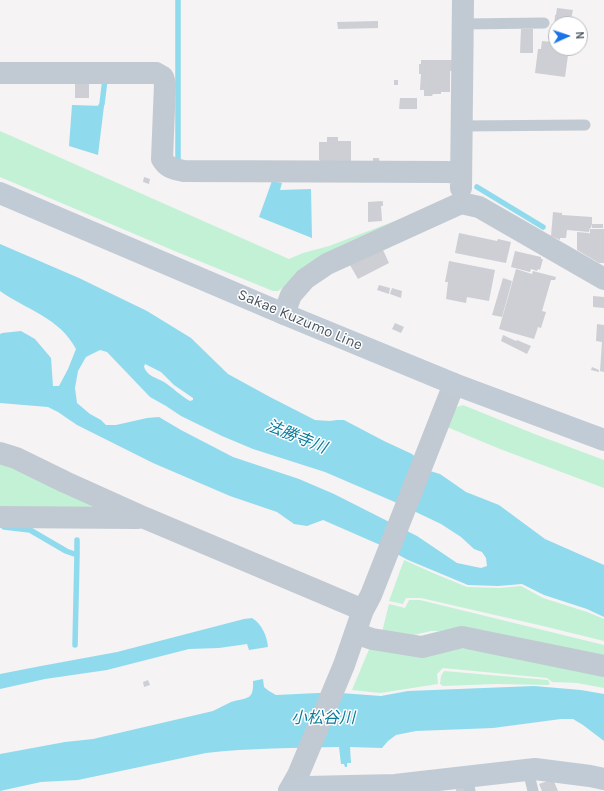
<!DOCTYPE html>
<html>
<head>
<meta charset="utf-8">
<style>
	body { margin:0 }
	#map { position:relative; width:604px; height:791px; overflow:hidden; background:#f5f3f3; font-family:Karla,sans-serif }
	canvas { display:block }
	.north { position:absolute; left:548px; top:16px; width:40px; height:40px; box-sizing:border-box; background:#fff; border:1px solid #b7bbc0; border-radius:50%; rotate:87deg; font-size:11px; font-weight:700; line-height:16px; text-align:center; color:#4a5661 }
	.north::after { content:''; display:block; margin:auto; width:14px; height:18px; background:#1a73e8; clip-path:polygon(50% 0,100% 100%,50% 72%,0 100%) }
</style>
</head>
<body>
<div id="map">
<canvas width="604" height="791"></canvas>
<div class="north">N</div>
</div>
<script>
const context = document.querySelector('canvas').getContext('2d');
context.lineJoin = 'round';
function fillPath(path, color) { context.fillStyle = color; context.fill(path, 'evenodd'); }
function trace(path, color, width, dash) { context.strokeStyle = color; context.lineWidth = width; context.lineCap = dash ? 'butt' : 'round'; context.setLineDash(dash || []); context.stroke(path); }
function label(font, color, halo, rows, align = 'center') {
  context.font = font + ' Karla,"Noto Sans JP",sans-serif'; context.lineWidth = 3; context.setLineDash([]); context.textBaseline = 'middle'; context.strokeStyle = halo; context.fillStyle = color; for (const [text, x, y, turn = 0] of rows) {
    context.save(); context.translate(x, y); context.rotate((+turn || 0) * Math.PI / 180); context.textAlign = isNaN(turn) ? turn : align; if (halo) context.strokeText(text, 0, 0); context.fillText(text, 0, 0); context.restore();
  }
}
const green = new Path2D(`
	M0,131L289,259L303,253L329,246L450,200L310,268L278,291H273L177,252L0,177Z
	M463,405L537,435L604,460V488L500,449L447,427L454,408Z
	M0,457L117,508L0,512Z
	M404,560L433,573L467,587L500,588L521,586L543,598L587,612L604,619V641L543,626L421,598H406L403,604L389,601Z
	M409,600H420L604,645V661L448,631H431L405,637L382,632L389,604L405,608Z
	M370,647L450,648L488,650L604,673V688L577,683L552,682L547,678L443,668L437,674L438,684L380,693L352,690Z
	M444,671L548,680L550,684L548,685L497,684L443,686L440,684L441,676Z`);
const water = new Path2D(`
	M72,105L104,106L98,155L69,146Z
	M272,181L282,183L280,190L311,189L312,238L259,217Z
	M0,244L79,278L147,311L191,338L228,374L270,397L315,420L330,421L337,420H344L384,441L412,454L430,471L440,474L466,492L499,505L545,539L604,565V617L587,609L544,595L522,584L498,586L468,585L408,560L378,544L323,520L307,526L294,524L277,512L230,496L153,463L77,425L58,412L48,407L0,403V334L2,333L21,331L35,339L51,358L53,386H59L68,369L76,349C60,318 27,310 0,291ZM100,350L107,352L150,397L166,406L181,416L222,436L253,449L325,472L397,503L441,524L461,537L474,549L482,552L486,558L487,566L481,568L457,563L417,536L334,494L299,479L233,457L181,430L159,417L147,418L116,425H106L101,420L90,414L77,403L75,388L78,371L86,357ZM145,364L161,372L174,385L193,398V400L190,401C181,396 173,388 164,382C157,378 147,376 144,367Z
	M252,618C262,624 267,636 268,647L249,650L247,644L219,648L189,649L107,670L45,679L0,689V674L41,666L117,652L244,619Z
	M263,679L264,687L269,691L276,695L318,693H341L381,696L408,691L534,686L581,690L604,694V741L583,725L573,719H561L493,728L416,731L396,735L388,741L382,748L350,747L351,763H347V767H345L344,764H341L339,747C294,748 250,748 206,753L78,780L41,782L0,791V754L65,742L93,739L213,711C219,708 225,705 231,702C247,697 254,701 253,681Z`);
const stream = new Path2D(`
	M98,111L102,104L105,79
	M178,160V0
	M477,187L543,227
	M4,527L30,530L66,551L77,555
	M75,645L77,555V540`);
const building = new Path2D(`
	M557,8L573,10L570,24H556V48H569L565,77L535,73L538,49H541L542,41L552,42V28H554L555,15H556Z
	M378,21V28L338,29L337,22Z
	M521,29H533V53H520Z
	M421,60H454V71H450V92H441V94H424V90H420L421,74H419V64H421Z
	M75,80H89V98H75Z
	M394,80H398V85H394Z
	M424,94H433L432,96H424Z
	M400,98H417V109H399Z
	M327,137H338V141H351V165H320V160H319V142H327Z
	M373,158H379L380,166L373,167Z
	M144,177L150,179L149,184L143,182Z
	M382,201L381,202L383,201V206H381L382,221L368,222V202Z
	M553,212L562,213V215L592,217V224H591V228H590L589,232L567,230L566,238H560V240L551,236Z
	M591,224H603V228H592Z
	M590,229H604V263H599L577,250V232L589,233L590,234Z
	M459,233L497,241L498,239L511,242L506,263L455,253Z
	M383,250L389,263L358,279L350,265Z
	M515,251L541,257V259H543L540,270L538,269L537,271L531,269L530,272L511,267Z
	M449,261L495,270L489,301L467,297L466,303L446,299L448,282H445Z
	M516,269L532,274L533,271L556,277L555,280H551L542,311L546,312L541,328L538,327L534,339L499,329Z
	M503,278L512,281L502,317L492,315Z
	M379,285L390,288L389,294L377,290Z
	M392,288L402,291L401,298L390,294Z
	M593,296L604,297V308L593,307Z
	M395,323L404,327L401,333L392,329Z
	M597,324L604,325V372L600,371L602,342L596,341Z
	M503,335L516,341L517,340L531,346L527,354L501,341Z
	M592,367L599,370V372L591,370Z
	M148,680L150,685L144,687L143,682Z
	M553,779L558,791H542L539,784Z
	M464,787L465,791H456V789Z`);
const lane = new Path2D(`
	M463,24L544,23
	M462,126L585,125
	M528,770L533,791
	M467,777L470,791`);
const street = new Path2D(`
	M0,73H156L163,77L165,84L162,159C167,168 174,169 184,171L447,172L461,173
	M461,188L463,0
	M284,314L291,295L305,279L327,264L461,203L479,207L604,279
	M0,453L16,458L65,482L145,518L363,610
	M0,517L138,518
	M355,633L372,639L422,647L462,637L604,666
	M289,791L298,775L344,665L363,610L371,595L454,384`);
const secondary = new Path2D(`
	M0,193L284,314L454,384L604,440
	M289,791L307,787L395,785L535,769L590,776L604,779`);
const streetNames = [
	["Sakae Kuzumo Line",300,320,23]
];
const waterNames = [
	["法勝寺川",296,437,22],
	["小松谷川",323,718]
];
fillPath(green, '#c3f1d5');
fillPath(water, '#90daee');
trace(stream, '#90daee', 5.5);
fillPath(building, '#cdcfd5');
trace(lane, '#c1cad2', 11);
trace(street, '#c1cad2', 22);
trace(secondary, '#c1cbd6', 22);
label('15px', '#4a5661', '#fff', streetNames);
label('italic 16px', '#0c7c9b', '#fff', waterNames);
</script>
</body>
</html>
